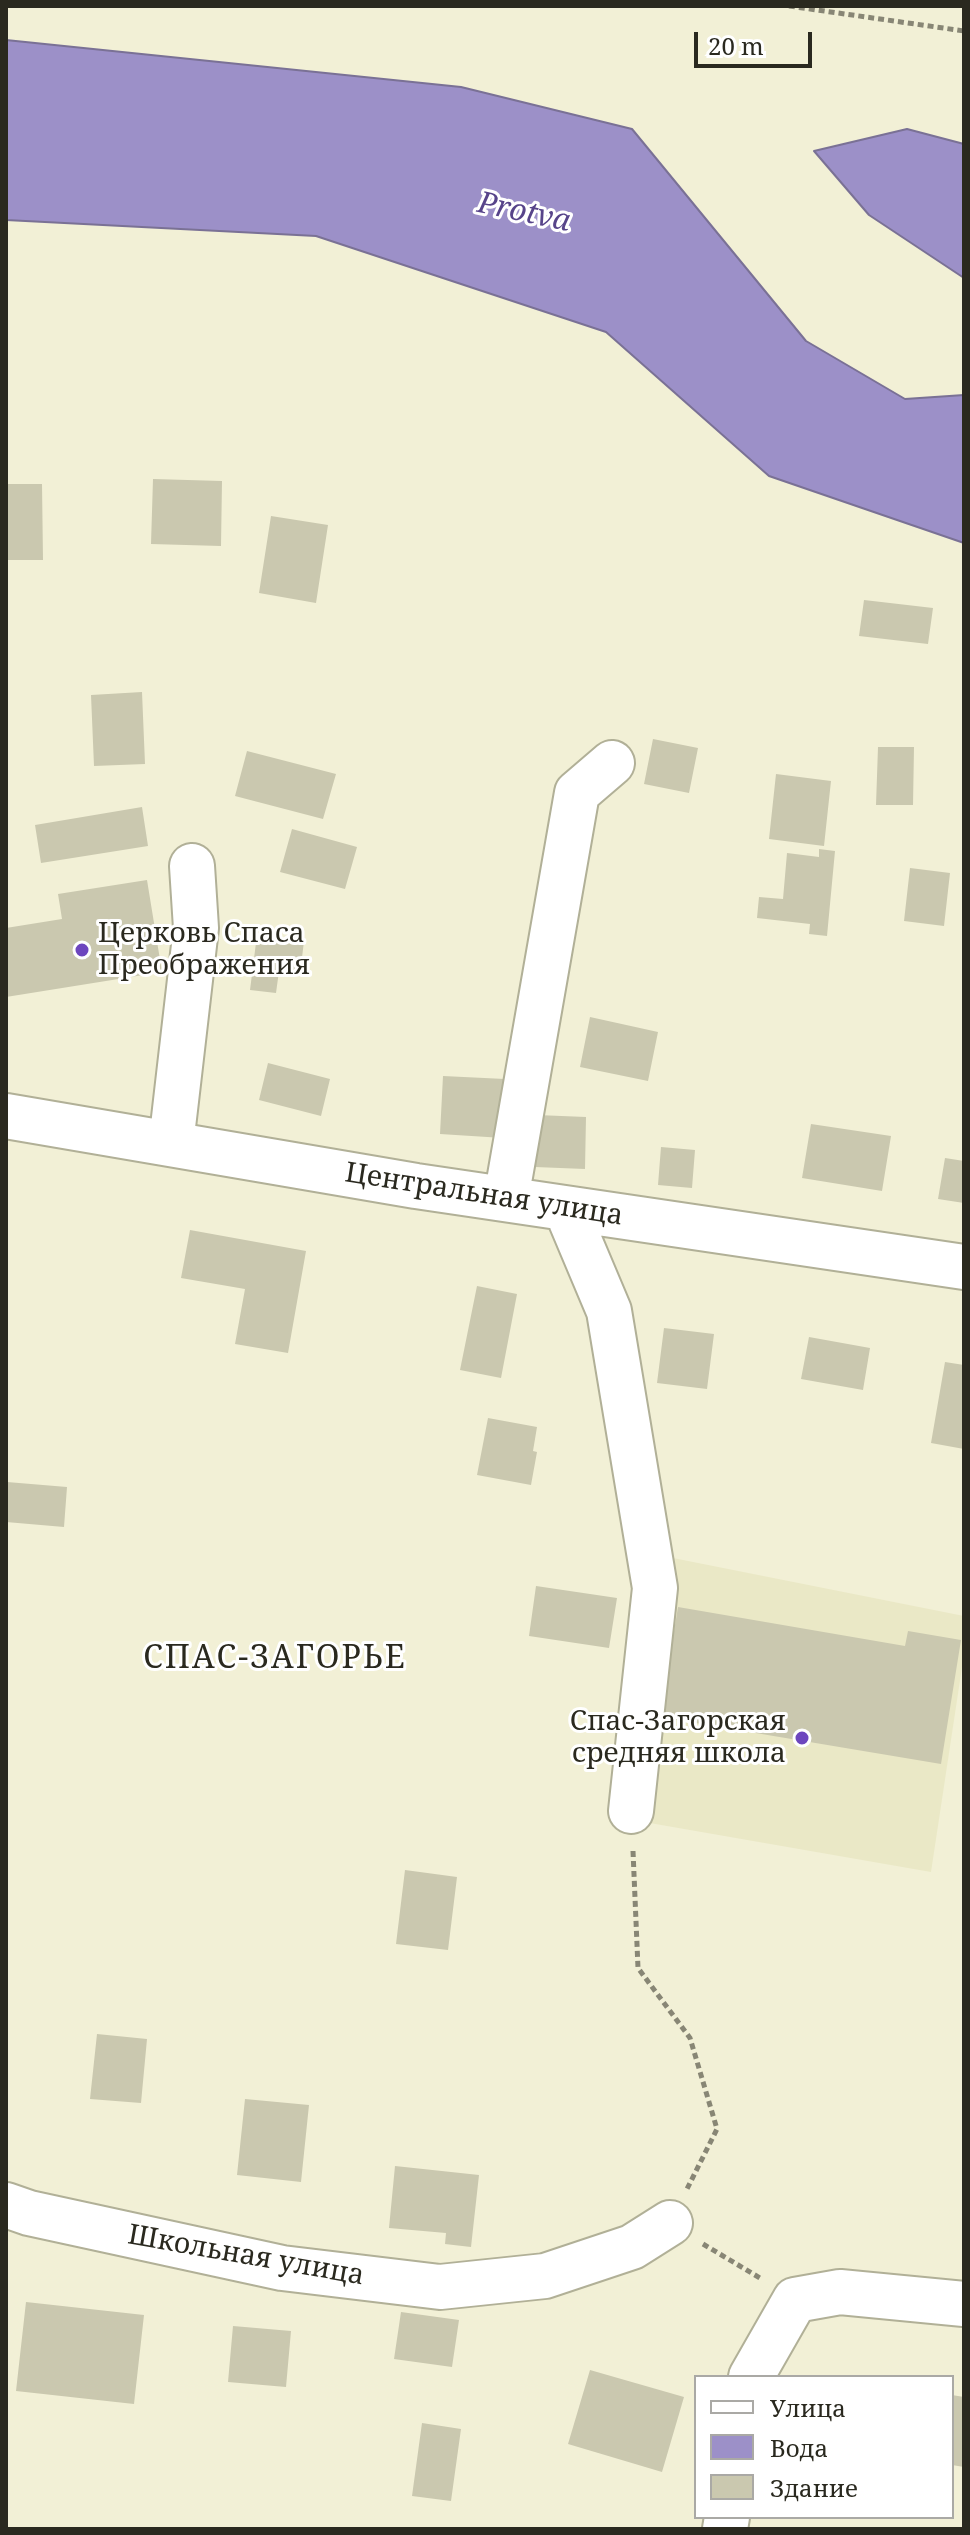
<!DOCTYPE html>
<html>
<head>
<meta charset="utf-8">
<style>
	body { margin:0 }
	#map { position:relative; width:970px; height:2535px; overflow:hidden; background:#f2f0d6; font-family:"Noto Serif",serif }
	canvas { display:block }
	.frame { position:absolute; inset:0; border:8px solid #2a291f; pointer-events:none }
	.legend { position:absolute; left:694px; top:2375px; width:260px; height:144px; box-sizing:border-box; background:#fff; border:2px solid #aaa9a5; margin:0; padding:10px 14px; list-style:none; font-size:24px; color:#2a291f }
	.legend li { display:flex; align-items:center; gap:16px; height:40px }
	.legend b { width:40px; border:2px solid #aaa9a5 }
	.scale { position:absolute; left:694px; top:32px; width:118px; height:36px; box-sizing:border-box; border:4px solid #2a291f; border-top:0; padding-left:10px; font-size:24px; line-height:28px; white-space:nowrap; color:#2a291f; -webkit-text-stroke:6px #fff; paint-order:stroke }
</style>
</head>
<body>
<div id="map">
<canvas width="970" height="2535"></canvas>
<div class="frame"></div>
<ul class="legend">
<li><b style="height:10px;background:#fff"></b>Улица</li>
<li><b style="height:22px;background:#9c90c8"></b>Вода</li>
<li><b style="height:22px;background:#cac8af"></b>Здание</li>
</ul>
<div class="scale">20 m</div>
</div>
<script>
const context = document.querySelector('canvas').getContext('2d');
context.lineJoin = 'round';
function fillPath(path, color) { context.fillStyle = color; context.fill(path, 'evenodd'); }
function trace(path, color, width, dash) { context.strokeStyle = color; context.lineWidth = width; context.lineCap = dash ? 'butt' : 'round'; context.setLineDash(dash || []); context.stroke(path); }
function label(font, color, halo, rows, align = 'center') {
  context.font = font + ' "Noto Serif",serif'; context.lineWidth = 6; context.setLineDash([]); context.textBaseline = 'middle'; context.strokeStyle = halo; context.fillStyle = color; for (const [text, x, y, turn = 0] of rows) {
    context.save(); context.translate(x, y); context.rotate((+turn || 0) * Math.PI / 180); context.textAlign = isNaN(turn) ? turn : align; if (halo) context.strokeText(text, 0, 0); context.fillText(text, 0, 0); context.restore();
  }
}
const built = new Path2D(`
	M673,1558L964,1616V1654L931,1872L644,1822Z`);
const water = new Path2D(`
	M6,40L461,87L632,129L806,341L905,399L964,395V543L769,476L606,332L316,236L6,220Z
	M907,129L964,144V278L869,215L814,151Z`);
const building = new Path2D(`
	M153,479L222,481L221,546L151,544Z
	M6,484H42L43,560H6Z
	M271,516L328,525L316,603L259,593Z
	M864,600L933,608L928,644L859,636Z
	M142,692L145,764L94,766L91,695Z
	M653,739L698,748L689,793L644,784Z
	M878,747H914L913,805H876Z
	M247,751L336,774L323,819L235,796Z
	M776,774L831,781L824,846L769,839Z
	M142,807L148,846L41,863L35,825Z
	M292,829L357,847L345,889L280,872Z
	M819,849L835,851L827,936L809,934L810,924L757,918L759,897L783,899L787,853L819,857Z
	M910,868L950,873L944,926L904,921Z
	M147,880L162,972L6,997V928L62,919L58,894Z
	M257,935L304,941L300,974L279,971L276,993L250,990Z
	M590,1017L658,1032L648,1081L580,1067Z
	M268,1063L330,1079L321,1116L259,1100Z
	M443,1076L505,1079L503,1138L440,1134Z
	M537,1115L586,1117L585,1169L535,1167Z
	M811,1124L891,1136L882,1191L802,1178Z
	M661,1147L695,1150L692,1188L658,1185Z
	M945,1158L964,1161V1203L938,1199Z
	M190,1230L306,1251L288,1353L235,1344L245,1289L181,1278Z
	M477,1286L517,1294L501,1378L460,1370Z
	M664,1328L714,1334L707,1389L657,1383Z
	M809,1337L870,1348L863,1390L801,1379Z
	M945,1362L964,1365V1449L931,1443Z
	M488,1418L537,1427L533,1451L537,1452L531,1485L477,1475Z
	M7,1482L67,1487L64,1527L6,1522Z
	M536,1586L617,1598L609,1648L529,1636Z
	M678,1607L905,1646L908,1631L961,1640L941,1764L660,1717Z
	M405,1870L457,1877L448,1950L396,1944Z
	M97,2034L147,2039L141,2103L90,2099Z
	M245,2099L309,2105L301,2182L237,2175Z
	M395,2166L479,2175L471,2247L445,2244L446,2233L389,2228Z
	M26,2302L144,2315L134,2404L16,2391Z
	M401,2312L459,2320L452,2367L394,2359Z
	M233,2326L291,2331L286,2387L228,2382Z
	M590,2370L684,2397L662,2472L568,2444Z
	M952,2395L964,2397V2467L952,2465Z
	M422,2423L461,2429L451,2501L412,2496Z`);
const path = new Path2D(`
	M789,6L964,31
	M633,1851L638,1968L690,2038L717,2129L687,2189
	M703,2244L760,2278`);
const minor = new Path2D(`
	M6,1116L416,1186L964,1267
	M171,1144L196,928L192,866
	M506,1199L577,793L612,763
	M566,1209L609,1311L655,1588L631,1811
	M6,2205L29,2213L282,2268L440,2287L545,2276L632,2247L670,2223
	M751,2377L795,2300L840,2292L964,2304
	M725,2529L727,2517`);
const markers = [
	[82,950,8,"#6d46be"],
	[802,1738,8,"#6d46be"]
];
const poiNames = [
	["Церковь Спаса",98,934],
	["Преображения",98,966],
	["Спас-Загорская",786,1722,"right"],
	["средняя школа",786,1754,"right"]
];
const streetNames = [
	["Центральная улица",484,1195,9],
	["Школьная улица",246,2256,10]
];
const waterNames = [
	["Protva",524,213,12]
];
const quarterNames = [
	["СПАС-ЗАГОРЬЕ",275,1659]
];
fillPath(built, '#eae8c6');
fillPath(water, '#9c90c8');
trace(water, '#7a7195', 2);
fillPath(building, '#cac8af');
trace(minor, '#b1b097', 48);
trace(path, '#888675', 5, [6, 4]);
trace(minor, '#fff', 44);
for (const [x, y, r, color] of markers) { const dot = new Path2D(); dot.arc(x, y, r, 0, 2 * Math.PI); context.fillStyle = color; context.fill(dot); trace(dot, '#fff', 3); }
label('28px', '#2a291f', '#fff', poiNames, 'left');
label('28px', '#2a291f', '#fff', streetNames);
label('italic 30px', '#57448a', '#fff', waterNames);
context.letterSpacing = '2px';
label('32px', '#2a291f', '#fff', quarterNames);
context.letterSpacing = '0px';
</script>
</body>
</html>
